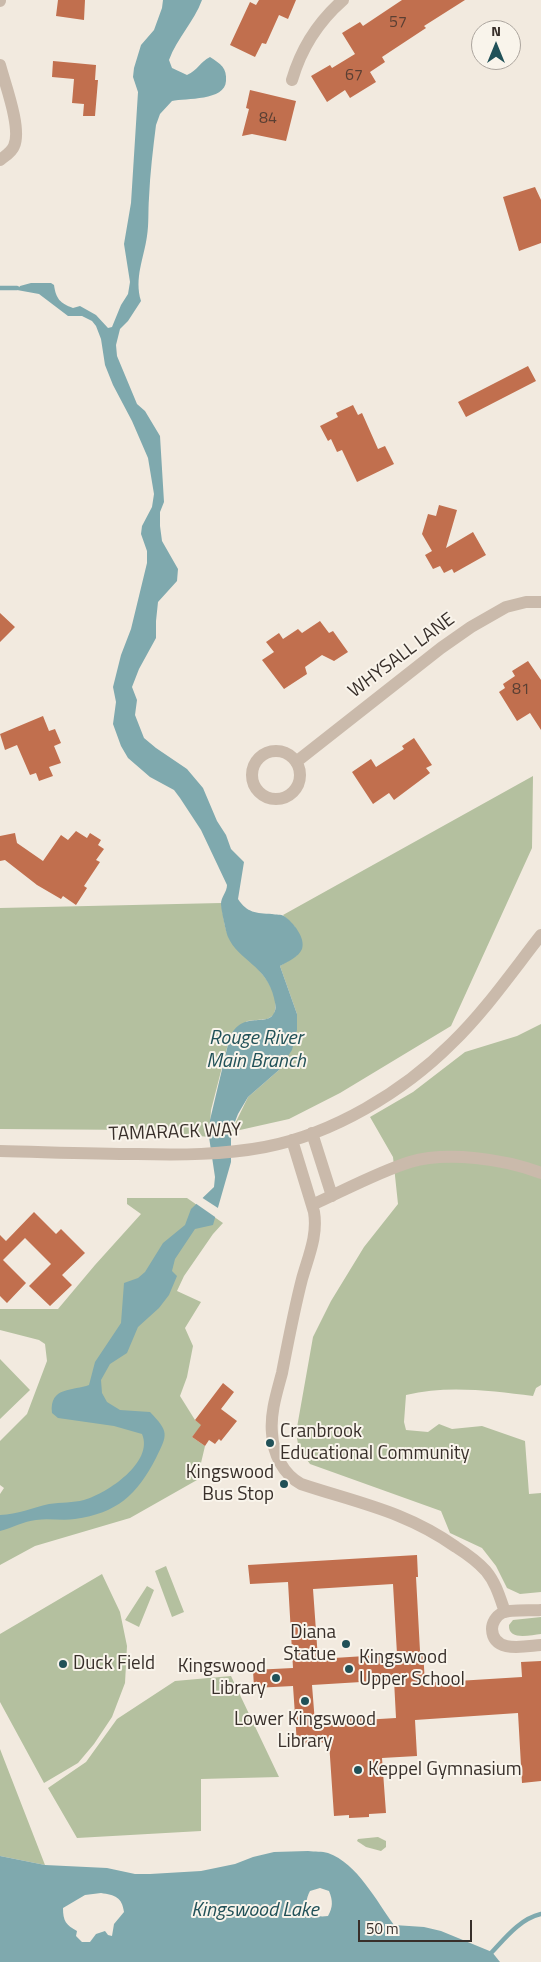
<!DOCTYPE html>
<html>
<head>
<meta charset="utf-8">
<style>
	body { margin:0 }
	#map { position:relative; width:541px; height:1962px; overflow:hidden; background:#f2eadf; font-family:"Titillium Web",sans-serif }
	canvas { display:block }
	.north { position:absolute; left:471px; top:20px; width:50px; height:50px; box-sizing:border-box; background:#f9f4eb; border:1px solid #aca59e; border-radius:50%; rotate:0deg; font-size:14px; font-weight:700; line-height:20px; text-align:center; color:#382f2a }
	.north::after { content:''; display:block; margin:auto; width:18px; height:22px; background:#215158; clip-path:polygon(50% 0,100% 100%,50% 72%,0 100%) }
	.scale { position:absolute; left:358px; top:1920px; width:114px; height:22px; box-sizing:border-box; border:2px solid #382f2a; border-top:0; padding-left:6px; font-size:15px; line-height:18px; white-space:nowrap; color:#382f2a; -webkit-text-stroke:4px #f9f4eb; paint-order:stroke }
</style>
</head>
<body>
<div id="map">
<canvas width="541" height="1962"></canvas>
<div class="north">N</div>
<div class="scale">50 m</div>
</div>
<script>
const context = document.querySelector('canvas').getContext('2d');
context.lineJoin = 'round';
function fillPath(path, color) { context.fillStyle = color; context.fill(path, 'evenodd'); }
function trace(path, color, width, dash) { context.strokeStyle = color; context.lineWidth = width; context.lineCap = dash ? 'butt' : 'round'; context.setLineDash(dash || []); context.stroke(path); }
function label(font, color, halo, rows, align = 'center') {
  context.font = font + ' "Titillium Web",sans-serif'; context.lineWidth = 4; context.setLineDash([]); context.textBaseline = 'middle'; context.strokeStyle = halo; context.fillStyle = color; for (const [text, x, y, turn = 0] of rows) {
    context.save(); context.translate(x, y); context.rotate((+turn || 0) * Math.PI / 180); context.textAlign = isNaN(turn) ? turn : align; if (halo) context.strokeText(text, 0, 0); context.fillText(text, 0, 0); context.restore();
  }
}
const green = new Path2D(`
	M533,776L532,848L451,1026L340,1093L289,1119L231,1132L248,1097L279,1070L297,1014L280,966L297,955L295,927L283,915Z
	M221,903C223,911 224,928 228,934C241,957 285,983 274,1015L267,1019L247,1021L229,1040L211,1110L209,1137L142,1130L0,1129V908Z
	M541,1024V1385L536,1388L533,1396C492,1391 447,1385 406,1395L404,1422L406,1430L428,1432L439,1424L452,1429L482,1426L525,1441L529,1494L541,1493V1592L520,1594L507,1588L496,1566L482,1548L450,1533L441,1511L310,1464L299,1449L296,1433L313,1337L331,1301L364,1247L398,1204L393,1157L370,1117L413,1092L465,1052L517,1036Z
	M127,1198H187L223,1223L213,1234L184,1276L177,1291L201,1302L185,1328L193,1346L187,1377L180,1396L195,1420L202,1425L192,1437L205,1446L197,1480L130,1518L35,1546L0,1565V1494L4,1488L0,1485V1441L27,1414L47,1361L45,1344L39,1340L0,1330V1309H58L95,1265L141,1214L127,1204Z
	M0,1359L30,1390L0,1419Z
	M166,1566L184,1612L172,1617L155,1571Z
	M102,1574L120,1612L127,1646L125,1683L112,1717L94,1744L78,1763L44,1783L0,1702V1634Z
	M147,1586L154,1590L139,1627L125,1620Z
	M541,1617V1634C530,1635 508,1641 509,1625L513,1620Z
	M231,1676L279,1777L201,1779V1831L77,1838L48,1788L86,1762L117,1719L175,1681Z
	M0,1749L45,1865L0,1856Z
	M378,1837L386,1841V1847L381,1851L366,1847L357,1841L358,1839Z`);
const water = new Path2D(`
	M163,0H202C194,22 177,38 169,60L172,68L187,75C198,70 200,62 210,57C221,64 227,68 226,81C225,101 186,98 172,101L160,114L156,125C153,149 150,173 149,198C148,211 149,224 147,236C144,258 134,278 141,301L128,321L120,329L116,345L117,356L137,404L145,411L160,436L164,502L160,512V526L162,541L178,569L177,581L158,602L156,621V638L139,669L132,687L137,700L135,715L144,738L156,748L187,769L203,788L217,821L226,835L231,849L244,862L238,899C247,913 256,913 272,914C276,915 281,914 284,916C293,922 306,938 302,949C299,957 287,962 280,966L297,1014V1030L292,1050L279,1070L248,1097L238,1114L231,1132V1162L213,1225L195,1229L175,1259L172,1271L177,1276L169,1295L159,1308L138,1327L127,1353L110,1364L101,1380L102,1393L107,1402L120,1410L150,1412C169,1432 168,1434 156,1458C137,1495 117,1513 75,1519C62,1521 49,1518 36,1520C24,1521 12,1528 0,1531V1515C18,1514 32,1508 49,1504C61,1502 73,1503 84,1500C108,1493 154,1462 142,1434L114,1426L58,1418L52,1413C49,1386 74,1391 89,1385L95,1362L121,1323L124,1283L138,1278L145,1272L163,1243L185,1225L191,1209L214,1187L215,1177L209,1137L210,1120L229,1040C240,1009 267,1028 274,1013C277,1008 275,1003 274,998C267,966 238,960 228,937C226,932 221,909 221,904C221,897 227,892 227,885L201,830L180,798L174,790L150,777L128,758L121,746L113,724L116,702L113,687L121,655L131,629L147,563V551L141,534L142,526L152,507L154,494L148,458L132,421L113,385L105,365L101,339L96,326L92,321L82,316H68L39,294L17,290L20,286L31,283H51L54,285C56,299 60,303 73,308L80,306L96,315L108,328L112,327L121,305L128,294L130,282L124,244L131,203L138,92L133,77L134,68L141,45L154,30L162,8Z
	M308,1851C315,1852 322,1851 328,1853C357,1863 377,1902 394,1925L424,1927L441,1931L492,1952L500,1962H0V1856L45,1865L107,1868L135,1874H150L201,1871L235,1864L253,1857L274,1852ZM320,1888L329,1891C333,1901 333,1907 328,1916C310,1919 301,1908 310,1891ZM101,1893C115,1895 122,1897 124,1912L114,1924L112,1936L108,1935L105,1931L96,1934L90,1942H82L76,1936L77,1931C66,1925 63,1921 63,1908L85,1895Z`);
const pier = new Path2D(`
	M201,1197L221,1210L218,1219L195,1203Z`);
const stream = new Path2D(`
	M0,288H17
	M492,1952C506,1937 520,1919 541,1914`);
const building = new Path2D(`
	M58,0H85L84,20L56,16Z
	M259,0H296L288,19L279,15L266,44L262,43L255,57L230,45L250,2L256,5Z
	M402,0H465L424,26L426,28L382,57L385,62L370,72L376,82L350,98L345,90L327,102L311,76L330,65L332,68L355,54L342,33L360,22L363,26Z
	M53,61L96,65L95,80H98L95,116H83L84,104L72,103L74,79L52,77Z
	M250,90L296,101L286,141L252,134L242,136L249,109L246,108Z
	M535,187L541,200V243L519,251L503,197Z
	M528,366L536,381L466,417L458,402Z
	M353,405L358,415L362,413L378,449L385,446L394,464L357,482L342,450L337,452L331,439L328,441L320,426L338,417L336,413Z
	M439,505L457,510L446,548L473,532L486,555L454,573L452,569L444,573L440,566L433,569L425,555L432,551L422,534L428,514L436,516Z
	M0,613L15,627L0,642Z
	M320,621L329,633L333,631L348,652L334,661L322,655L305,667L307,674L284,689L262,660L274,652L266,642L279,633L283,639L298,629L302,633Z
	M528,661L541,680V730L530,713L517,721L499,692L505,688L503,684L515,676L512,671Z
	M43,716L49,731L55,729L61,743L54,746L61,763L49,767L53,776L39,781L36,773L30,775L17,745L5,750L0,734Z
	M414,738L432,765L426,768L430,773L394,800L389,793L373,804L352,772L371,759L376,767L404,749L402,746Z
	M76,831L87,838L90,833L101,840L98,845L104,849L96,860L100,862L84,886L87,888L76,905L63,896L61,899L37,885L5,860L0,861V836L15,833L17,843L43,861L61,835L68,840Z
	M34,1212L56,1234L61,1229L85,1253L62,1275L72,1285L50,1306L29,1286L51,1264L25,1238L3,1260L26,1283L7,1303L0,1296V1235L6,1241Z
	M223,1383L234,1392L221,1409L237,1421L221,1441L219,1439L215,1444L209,1440L205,1446L192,1437L201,1425L195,1420Z
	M417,1555L418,1577H416L420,1651H423L425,1683L522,1677L521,1662L541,1661V1781L522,1783L518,1713L415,1720L417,1756L382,1758L386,1813L369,1814V1817L349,1818V1815L334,1816L329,1742L297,1744L293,1686L254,1688L253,1670L293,1668L288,1582L250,1584L248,1565ZM393,1584L397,1654L318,1659L313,1589ZM394,1680L396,1718L363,1720V1717L343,1719V1721L315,1723L312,1685Z`);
const minor = new Path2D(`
	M0,1V0
	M0,65C5,84 22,129 14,146C12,152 5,156 0,160
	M292,80C301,49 319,21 343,0
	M252 775a24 24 0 1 1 48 0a24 24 0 1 1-48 0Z
	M296,762L441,648L471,627L506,607L526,602H541
	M312,1133L332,1196
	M292,1140L314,1212C318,1236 308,1257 302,1279C294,1310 288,1342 282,1373C277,1392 270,1413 272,1433C273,1454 283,1474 301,1484C358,1503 405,1511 456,1547C467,1554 477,1561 486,1571C496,1583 500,1598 505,1612
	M0,1151C45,1152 91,1154 137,1154C180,1155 223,1155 265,1147C333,1134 403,1092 452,1043C485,1011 512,972 541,935
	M312,1205C343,1191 378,1172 410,1162C447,1151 505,1159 541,1173
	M541,1610C531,1611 510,1609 502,1613C496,1616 492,1623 492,1629C493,1654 525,1646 541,1645`);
const markers = [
	[270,1443,5,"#215158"],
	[284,1484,5,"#215158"],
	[346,1644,5,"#215158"],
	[63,1664,5,"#215158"],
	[349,1669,5,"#215158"],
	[276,1678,5,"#215158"],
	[305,1701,5,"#215158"],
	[358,1770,5,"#215158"]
];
const numberNames = [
	["57",398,23],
	["67",354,76],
	["84",268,119],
	["81",521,690]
];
const streetNames = [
	["WHYSALL LANE",402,656,-37],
	["TAMARACK WAY",175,1133,-2]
];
const poiNames = [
	["Cranbrook",280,1432],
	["Educational Community",280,1454],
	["Kingswood",274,1473,"right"],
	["Bus Stop",274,1495,"right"],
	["Diana",336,1633,"right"],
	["Statue",336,1655,"right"],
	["Kingswood",359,1658],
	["Upper School",359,1680],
	["Duck Field",73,1664],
	["Kingswood",266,1667,"right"],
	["Library",266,1689,"right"],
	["Lower Kingswood",305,1720,"center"],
	["Library",305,1742,"center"],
	["Keppel Gymnasium",368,1770]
];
const waterNames = [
	["Rouge River",256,1039],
	["Main Branch",256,1062],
	["Kingswood Lake",255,1911]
];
fillPath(green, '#b4c09f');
fillPath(water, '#7fa9ae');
fillPath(pier, '#f2eadf');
trace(stream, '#7fa9ae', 4.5);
fillPath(building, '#c16f4e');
trace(minor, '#cabaab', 12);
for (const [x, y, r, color] of markers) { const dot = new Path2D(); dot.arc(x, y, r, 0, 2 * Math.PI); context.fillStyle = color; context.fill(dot); trace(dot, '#f9f4eb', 2); }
label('16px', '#5a3f33', null, numberNames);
label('19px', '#382f2a', '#f9f4eb', streetNames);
label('19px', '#382f2a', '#f9f4eb', poiNames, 'left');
label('italic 20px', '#215158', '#f9f4eb', waterNames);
</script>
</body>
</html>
